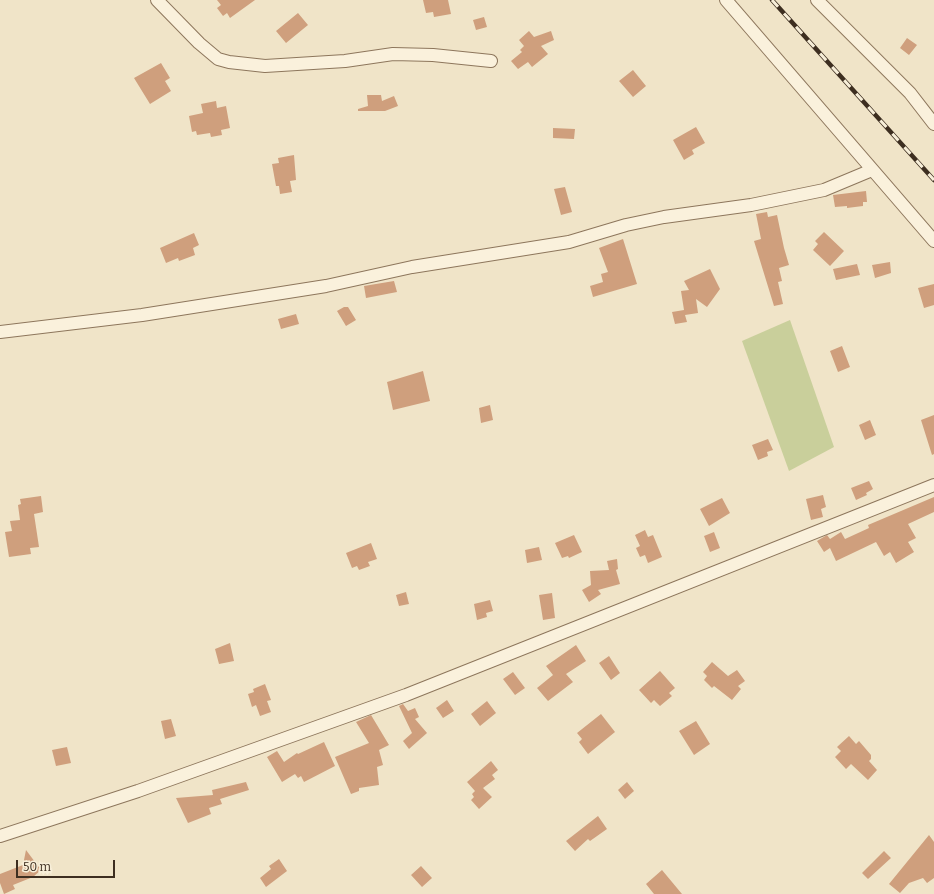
<!DOCTYPE html>
<html>
<head>
<meta charset="utf-8">
<style>
	body { margin:0 }
	#map { position:relative; width:934px; height:894px; overflow:hidden; background:#f0e4c8; font-family:Bitter,serif }
	canvas { display:block }
	.scale { position:absolute; left:16px; top:860px; width:99px; height:18px; box-sizing:border-box; border:2px solid #3d2e20; border-top:0; padding-left:5px; font-size:12px; line-height:14px; white-space:nowrap; color:#3d2e20; -webkit-text-stroke:3px #f7eed8; paint-order:stroke }
</style>
</head>
<body>
<div id="map">
<canvas width="934" height="894"></canvas>
<div class="scale">50 m</div>
</div>
<script>
const context = document.querySelector('canvas').getContext('2d');
context.lineJoin = 'round';
function fillPath(path, color) { context.fillStyle = color; context.fill(path, 'evenodd'); }
function trace(path, color, width, dash) { context.strokeStyle = color; context.lineWidth = width; context.lineCap = dash ? 'butt' : 'round'; context.setLineDash(dash || []); context.stroke(path); }
const green = new Path2D(`
	M790,320L834,447L789,471L742,341Z`);
const building = new Path2D(`
	M217,0H255L230,18L227,13L223,16L217,8L221,5Z
	M423,0H448L451,14L434,17L433,12L426,13Z
	M298,13L308,25L286,43L276,31Z
	M484,17L487,27L476,30L473,20Z
	M529,31L534,37L551,31L554,40L541,46L548,54L532,67L528,62L518,69L511,61L522,52L520,50L524,46L519,40Z
	M907,38L917,45L909,55L900,48Z
	M161,63L170,78L165,81L171,91L150,104L134,78Z
	M633,70L646,86L633,97L619,81Z
	M367,95H381L382,101L394,96L398,106L385,111H358V109L368,106Z
	M216,101L217,108L226,106L230,128L221,130L222,135L211,137L210,133L197,135L196,131L192,132L189,116L203,113L201,104Z
	M696,127L705,143L692,150L694,154L684,160L673,140Z
	M553,128L575,129L574,139L553,138Z
	M294,155L296,180L290,181L292,192L280,194L279,186H276L272,164L279,163L278,158Z
	M565,187L572,212L561,215L554,189Z
	M866,191L867,202H863V206L847,208V206L835,207L833,195Z
	M767,212L768,217L777,215L784,248L789,265L779,268L782,281L778,282L783,304L774,306L754,241L761,239L756,214Z
	M824,232L844,251L830,266L813,250L818,244L815,241Z
	M194,233L199,245L193,248L195,255L179,261L178,258L166,263L160,248Z
	M623,239L637,284L593,297L590,286L603,282L601,274L608,272L599,248Z
	M890,262L891,273L875,278L872,265Z
	M857,264L860,275L836,280L833,269Z
	M710,269L720,289L707,307L696,299L698,313L685,315L687,322L675,324L672,312L684,310L681,291L689,290L684,281Z
	M394,281L397,292L366,298L364,286Z
	M934,284V305L924,308L918,288Z
	M344,307H348L356,320L346,326L337,311Z
	M296,314L299,324L281,329L278,319Z
	M842,346L850,367L838,372L830,351Z
	M423,371L430,401L393,410L387,382Z
	M490,405L493,420L481,423L479,408Z
	M934,415V454L932,455L921,420Z
	M870,420L876,435L865,440L859,425Z
	M768,439L773,450L767,452L768,456L758,460L752,445Z
	M869,481L873,489L866,493L867,495L856,500L851,488Z
	M823,495L826,507L821,509L823,517L811,520L806,499Z
	M41,496L43,512L34,514L39,547L30,548L31,554L9,557L5,532L12,531L10,521L20,520L18,505L21,504L20,499Z
	M934,497V512L908,524L916,538L908,542L914,552L896,563L890,552L884,556L876,542L836,561L830,548L824,552L817,541L827,535L830,539L841,532L845,539L869,528L868,525Z
	M722,498L730,513L709,526L700,509Z
	M645,530L648,537L653,535L662,557L648,563L645,555L640,557L636,548L640,546L635,535Z
	M714,532L720,548L710,552L704,536Z
	M574,535L582,552L569,558L568,556L562,558L555,543Z
	M371,543L377,559L368,562L370,566L359,570L357,566L352,568L346,553Z
	M539,547L542,560L527,563L525,550Z
	M617,559L618,569L616,570L620,584L598,590L601,594L589,602L582,590L591,585L590,571L609,570L607,561Z
	M406,592L409,604L399,606L396,595Z
	M552,593L555,618L543,620L539,595Z
	M490,600L493,611L486,613L487,617L477,620L474,604Z
	M230,643L234,661L219,664L215,649Z
	M576,645L586,661L566,674L573,682L548,701L537,688L553,675L546,666Z
	M609,656L620,673L611,680L599,663Z
	M712,662L728,676L737,670L745,681L738,686L741,689L732,700L714,686L712,688L704,680L707,676L703,672Z
	M660,671L675,688L669,693L672,696L660,706L654,700L651,703L639,690Z
	M513,672L525,688L515,695L503,679Z
	M265,684L271,700L267,701L271,712L260,716L256,705L252,707L248,694L254,692L253,689Z
	M447,700L454,711L443,718L436,708Z
	M487,701L496,713L480,726L471,714Z
	M403,704L408,711L415,708L419,717L415,719L427,733L409,749L403,741L412,733L399,706Z
	M601,714L615,732L588,754L579,742L582,739L577,733Z
	M371,715L389,745L379,750L383,765L377,767L379,785L359,788V791L351,794L335,757L369,743L356,722Z
	M171,719L176,736L165,739L161,721Z
	M696,721L710,744L694,755L679,731Z
	M849,736L856,744L859,741L871,755V759L869,761L877,770L868,780L851,764L846,769L835,757L841,751L837,747Z
	M324,742L335,766L304,782L301,776L298,778L295,774L282,782L267,757L277,751L284,762L297,753L298,754Z
	M67,747L71,763L56,766L52,750Z
	M491,761L498,770L492,775L495,779L483,788L492,797L479,809L471,800L474,797L472,794L475,791L467,782Z
	M246,782L249,790L220,799L222,804L209,808L211,814L188,823L176,798L213,795L212,790Z
	M627,782L634,791L625,799L618,790Z
	M598,816L607,829L590,841L588,839L575,851L566,841Z
	M929,835L934,842V878L927,883L923,878L909,883L900,893L889,884Z
	M26,850L41,870L33,877L13,885L15,889L4,894L0,883V874L23,865Z
	M884,851L891,858L868,879L862,873Z
	M279,859L287,871L266,887L260,878L271,869L269,866Z
	M421,866L432,878L422,887L411,875Z
	M662,870L682,894H654L646,884Z`);
const minor = new Path2D(`
	M157,0L199,43L218,59L229,62L265,66L345,61L393,54L433,55L491,61
	M726,0L934,241
	M817,0L910,93L934,124
	M0,332L142,315L326,286L412,267L569,242L626,225L664,217L751,205L824,190L872,170
	M0,836L138,791L406,695L934,485`);
const rail = new Path2D(`
	M772,0L934,180`);
fillPath(green, '#c9cf9b');
fillPath(building, '#cf9f7d');
trace(minor, '#8d765c', 14);
trace(minor, '#faf1dc', 12);
trace(rail, '#3d2e20', 4.5);
trace(rail, '#f7eed8', 3, [9]);
</script>
</body>
</html>
